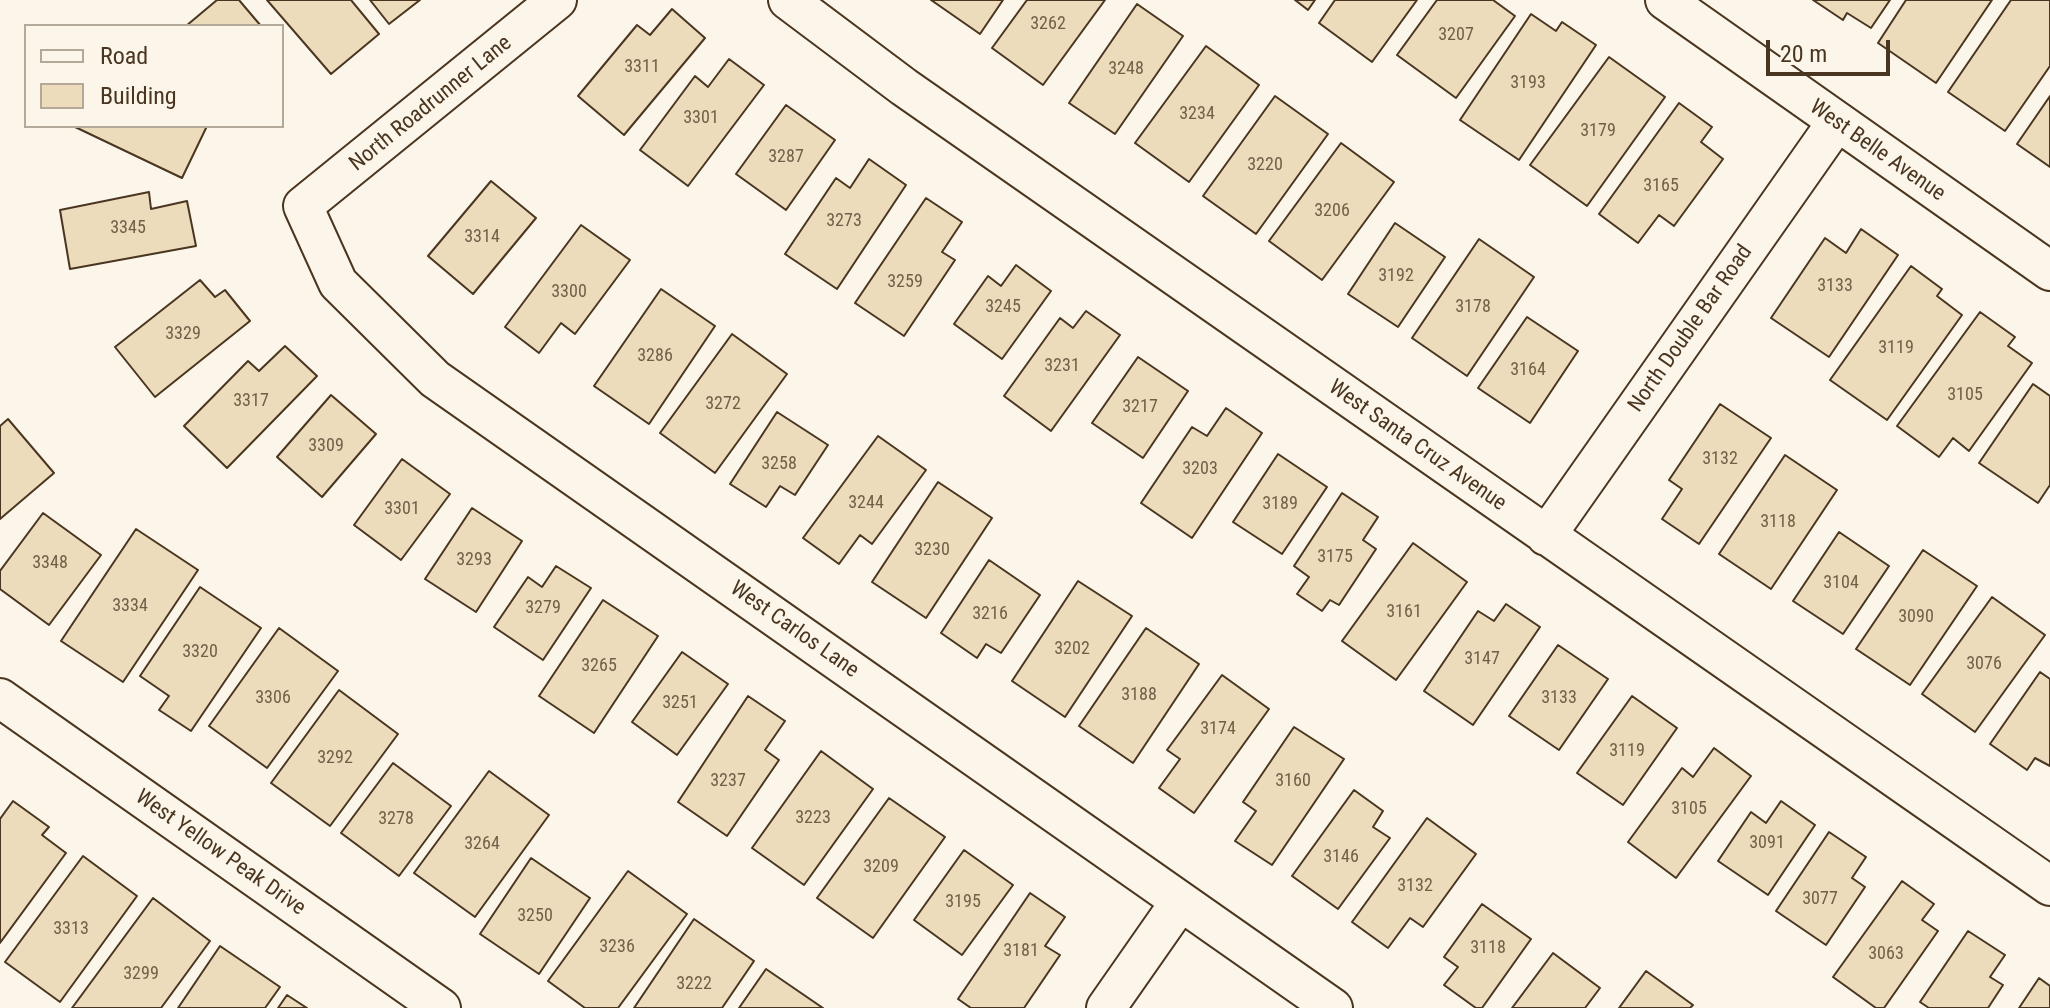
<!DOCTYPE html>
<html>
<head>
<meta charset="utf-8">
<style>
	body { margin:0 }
	#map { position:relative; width:2050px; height:1008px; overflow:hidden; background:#fbf6e9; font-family:"Roboto Condensed",sans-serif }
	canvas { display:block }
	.legend { position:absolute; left:24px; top:24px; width:260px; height:104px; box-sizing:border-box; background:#fbf6e9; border:2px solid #b4a999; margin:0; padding:10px 14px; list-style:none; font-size:24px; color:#4a3520 }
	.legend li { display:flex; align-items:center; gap:16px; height:40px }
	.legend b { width:40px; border:2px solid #b4a999 }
	.scale { position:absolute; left:1766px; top:40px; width:124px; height:36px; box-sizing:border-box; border:4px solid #4a3520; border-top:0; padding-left:10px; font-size:24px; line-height:28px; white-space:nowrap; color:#4a3520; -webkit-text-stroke:6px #fbf6e9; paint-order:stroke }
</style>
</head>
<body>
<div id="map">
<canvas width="2050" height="1008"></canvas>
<ul class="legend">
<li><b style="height:10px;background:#fbf6e9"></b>Road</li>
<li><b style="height:22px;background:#ecdcbc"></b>Building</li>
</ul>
<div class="scale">20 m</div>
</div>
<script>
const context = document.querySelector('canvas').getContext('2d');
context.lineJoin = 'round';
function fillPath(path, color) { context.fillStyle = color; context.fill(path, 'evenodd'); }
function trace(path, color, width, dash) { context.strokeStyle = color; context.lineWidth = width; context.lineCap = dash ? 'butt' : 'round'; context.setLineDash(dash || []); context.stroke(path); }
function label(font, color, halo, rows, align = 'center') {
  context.font = font + ' "Roboto Condensed",sans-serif'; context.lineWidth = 6; context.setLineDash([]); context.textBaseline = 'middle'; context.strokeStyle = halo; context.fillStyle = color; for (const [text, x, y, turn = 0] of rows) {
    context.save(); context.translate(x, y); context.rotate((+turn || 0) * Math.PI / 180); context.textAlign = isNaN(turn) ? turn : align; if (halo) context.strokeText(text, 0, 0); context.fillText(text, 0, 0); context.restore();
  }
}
const building = new Path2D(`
	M217,0H239L261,26H186Z
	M267,0H351L379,34L331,74Z
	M370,0H420L389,24Z
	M931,0H1003L980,34Z
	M1027,0H1105L1043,85L992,48Z
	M1295,0H1315L1308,10Z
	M1335,0H1417L1372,62L1319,23Z
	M1437,0H1493L1515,16L1456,98L1397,55Z
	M1813,0H1890L1871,28L1847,13L1843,20Z
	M1906,0H1992L1936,83L1878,43Z
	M2011,0H2050V66L2005,131L1948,92Z
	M1137,4L1183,36L1115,134L1069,103Z
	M672,9L705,38L624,135L578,96L637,25L650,35Z
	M1531,14L1556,31L1562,22L1596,45L1519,160L1460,120Z
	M1206,46L1259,85L1189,182L1135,143Z
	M1609,57L1665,97L1587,206L1530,165Z
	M729,59L764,85L688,186L640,150L695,76L708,87Z
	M1275,96L1328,134L1256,234L1203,196Z
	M2050,96V167L2017,144Z
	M1679,103L1712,127L1701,142L1723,159L1674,226L1659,215L1638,243L1599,214Z
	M786,105L835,140L786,210L736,174Z
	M73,126H207L182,178Z
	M1341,143L1394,182L1322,280L1269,241Z
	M869,159L906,185L837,289L785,254L836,178L850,188Z
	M491,181L536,218L473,294L428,256Z
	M149,192L151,209L187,201L196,246L70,269L60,210Z
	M926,198L962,222L942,252L955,260L904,336L855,303Z
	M1395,223L1445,257L1398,327L1348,294Z
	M581,225L630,260L575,334L561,323L539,353L505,327Z
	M1861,229L1898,255L1829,357L1771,318L1825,238L1846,253Z
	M1479,239L1534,277L1467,376L1412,338Z
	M1016,265L1051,291L1002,359L954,324L988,276L1001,286Z
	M1911,266L1942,289L1937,296L1962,315L1887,420L1830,380Z
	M200,280L215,297L225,290L250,321L155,397L115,347Z
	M661,289L715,326L649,424L594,386Z
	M1086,311L1120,335L1051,431L1004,396L1060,318L1073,328Z
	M1980,312L2015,337L2008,346L2032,363L1969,451L1953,438L1939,457L1897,426Z
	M1527,317L1578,351L1530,423L1478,388Z
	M732,334L787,374L715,473L660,433Z
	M285,346L317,376L227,468L184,426L248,361L259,371Z
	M1138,357L1188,391L1143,458L1092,423Z
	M2033,384L2050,396V485L2038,503L1979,463Z
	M331,395L376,434L322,497L277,457Z
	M1720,404L1771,438L1699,544L1662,519L1682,489L1669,480Z
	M1226,408L1262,433L1192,538L1141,503L1192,427L1207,436Z
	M777,412L828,445L795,495L780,486L766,507L730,484Z
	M8,419L54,473L0,519V426Z
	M878,436L926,470L872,544L860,535L839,564L803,538Z
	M1278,454L1327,487L1282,554L1233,522Z
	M1785,455L1837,490L1771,589L1719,554Z
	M402,459L450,494L401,560L354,525Z
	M938,482L992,518L926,618L872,582Z
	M1342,493L1378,517L1363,540L1376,549L1339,605L1330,600L1322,611L1297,594L1309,577L1294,566Z
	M472,508L522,541L476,612L425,579Z
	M43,513L101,555L49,625L0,589V571Z
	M136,529L198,570L123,682L61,641Z
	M1839,532L1889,566L1843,634L1793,601Z
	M1413,543L1467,582L1396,680L1342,641Z
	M1923,550L1977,586L1910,685L1856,649Z
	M989,560L1040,595L1001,653L986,644L977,658L941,633Z
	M556,566L591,588L543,660L494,627L528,577L542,587Z
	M1078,581L1132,616L1065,717L1012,681Z
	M200,587L261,628L191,731L159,710L169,696L140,676Z
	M1992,597L2045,635L1975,732L1922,694Z
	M603,600L658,636L594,733L539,696Z
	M1506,604L1540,627L1473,725L1424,691L1478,611L1494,621Z
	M279,628L338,671L267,768L209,726Z
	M1146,628L1199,664L1133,763L1079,726Z
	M1558,645L1608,679L1559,750L1509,716Z
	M682,652L728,684L677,755L632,722Z
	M2040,672L2050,679V766L2035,758L2027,770L1990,744Z
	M1222,675L1269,709L1194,813L1159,788L1180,759L1167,750Z
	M339,690L398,734L330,826L271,783Z
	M748,696L785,721L765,750L779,760L727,836L678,802Z
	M1632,696L1677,728L1623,805L1577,773Z
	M1294,727L1344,759L1272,865L1235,841L1256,811L1243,802Z
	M1714,748L1751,776L1676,878L1628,842L1682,768L1693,777Z
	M821,751L873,789L804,885L752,848Z
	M393,763L451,806L399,876L341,833Z
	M489,771L549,815L475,917L414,873Z
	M1354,790L1383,811L1373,827L1390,838L1338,909L1292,876Z
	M889,798L945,837L873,938L817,898Z
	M13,801L49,827L42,835L66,853L0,943V819Z
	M1781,801L1815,825L1768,895L1718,861L1751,812L1766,823Z
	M1427,818L1476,854L1423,927L1410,918L1388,948L1352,922Z
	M1829,832L1866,857L1852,878L1865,887L1826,945L1776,911Z
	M964,850L1013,885L962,955L914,920Z
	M83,856L137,896L60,1002L5,962Z
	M531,858L590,898L539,974L480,934Z
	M628,871L687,914L618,1008H585L548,981Z
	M1902,881L1934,904L1922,920L1938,931L1884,1008H1876L1833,977Z
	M1030,893L1065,917L1045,946L1060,955L1024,1008H971L958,999Z
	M153,898L210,941L161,1008H72Z
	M1482,904L1531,939L1482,1008H1476L1444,985L1458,967L1444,957Z
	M694,919L754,961L722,1008H634Z
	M1968,931L2005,955L1990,977L2003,985L1988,1008H1929L1920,1002Z
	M220,946L280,987L265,1008H178Z
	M1553,953L1600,988L1585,1008H1512Z
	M766,969L823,1008H739Z
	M1646,971L1693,1005L1690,1008H1619Z
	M2039,978L2050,986V1008H2019Z
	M287,995L307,1008H278Z`);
const minor = new Path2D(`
	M557,0L303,206L338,283L435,379L1333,1008
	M788,0L904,87L2050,886
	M1665,0L2050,271
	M1546,536L1836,123
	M0,698L441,1008
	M1106,1008L1180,902`);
const numberNames = [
	["3262",1048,24],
	["3207",1456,35],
	["3311",642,67],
	["3248",1126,69],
	["3193",1528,83],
	["3234",1197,114],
	["3301",701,118],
	["3179",1598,131],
	["3287",786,157],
	["3220",1265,165],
	["3165",1661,186],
	["3206",1332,211],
	["3273",844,221],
	["3345",128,228],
	["3314",482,237],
	["3192",1396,276],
	["3259",905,282],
	["3133",1835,286],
	["3300",569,292],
	["3245",1003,307],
	["3178",1473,307],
	["3329",183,334],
	["3119",1896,348],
	["3286",655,356],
	["3231",1062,366],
	["3164",1528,370],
	["3105",1965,395],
	["3317",251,401],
	["3272",723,404],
	["3217",1140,407],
	["3309",326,446],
	["3132",1720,459],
	["3258",779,464],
	["3203",1200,469],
	["3244",866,503],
	["3189",1280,504],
	["3301",402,509],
	["3118",1778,522],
	["3230",932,550],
	["3175",1335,557],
	["3293",474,560],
	["3348",50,563],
	["3104",1841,583],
	["3334",130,606],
	["3279",543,608],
	["3161",1404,612],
	["3216",990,614],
	["3090",1916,617],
	["3202",1072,649],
	["3320",200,652],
	["3147",1482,659],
	["3076",1984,664],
	["3265",599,666],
	["3188",1139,695],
	["3306",273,698],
	["3133",1559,698],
	["3251",680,703],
	["3174",1218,729],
	["3119",1627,751],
	["3292",335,758],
	["3237",728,781],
	["3160",1293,781],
	["3105",1689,809],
	["3223",813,818],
	["3278",396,819],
	["3091",1767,843],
	["3264",482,844],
	["3146",1341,857],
	["3209",881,867],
	["3132",1415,886],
	["3077",1820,899],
	["3195",963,902],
	["3250",535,916],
	["3313",71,929],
	["3236",617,947],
	["3118",1488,948],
	["3181",1021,951],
	["3063",1886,954],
	["3299",141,974],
	["3222",694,984]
];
const streetNames = [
	["North Roadrunner Lane",431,104,-39],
	["West Belle Avenue",1877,151,35],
	["North Double Bar Road",1691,329,-55],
	["West Santa Cruz Avenue",1417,446,35],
	["West Carlos Lane",794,630,35],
	["West Yellow Peak Drive",220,853,35]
];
fillPath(building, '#ecdcbc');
trace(building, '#4a3520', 2);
trace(minor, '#4a3520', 42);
trace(minor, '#fbf6e9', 38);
label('18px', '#725f47', null, numberNames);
label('22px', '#4a3520', '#fbf6e9', streetNames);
</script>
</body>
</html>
